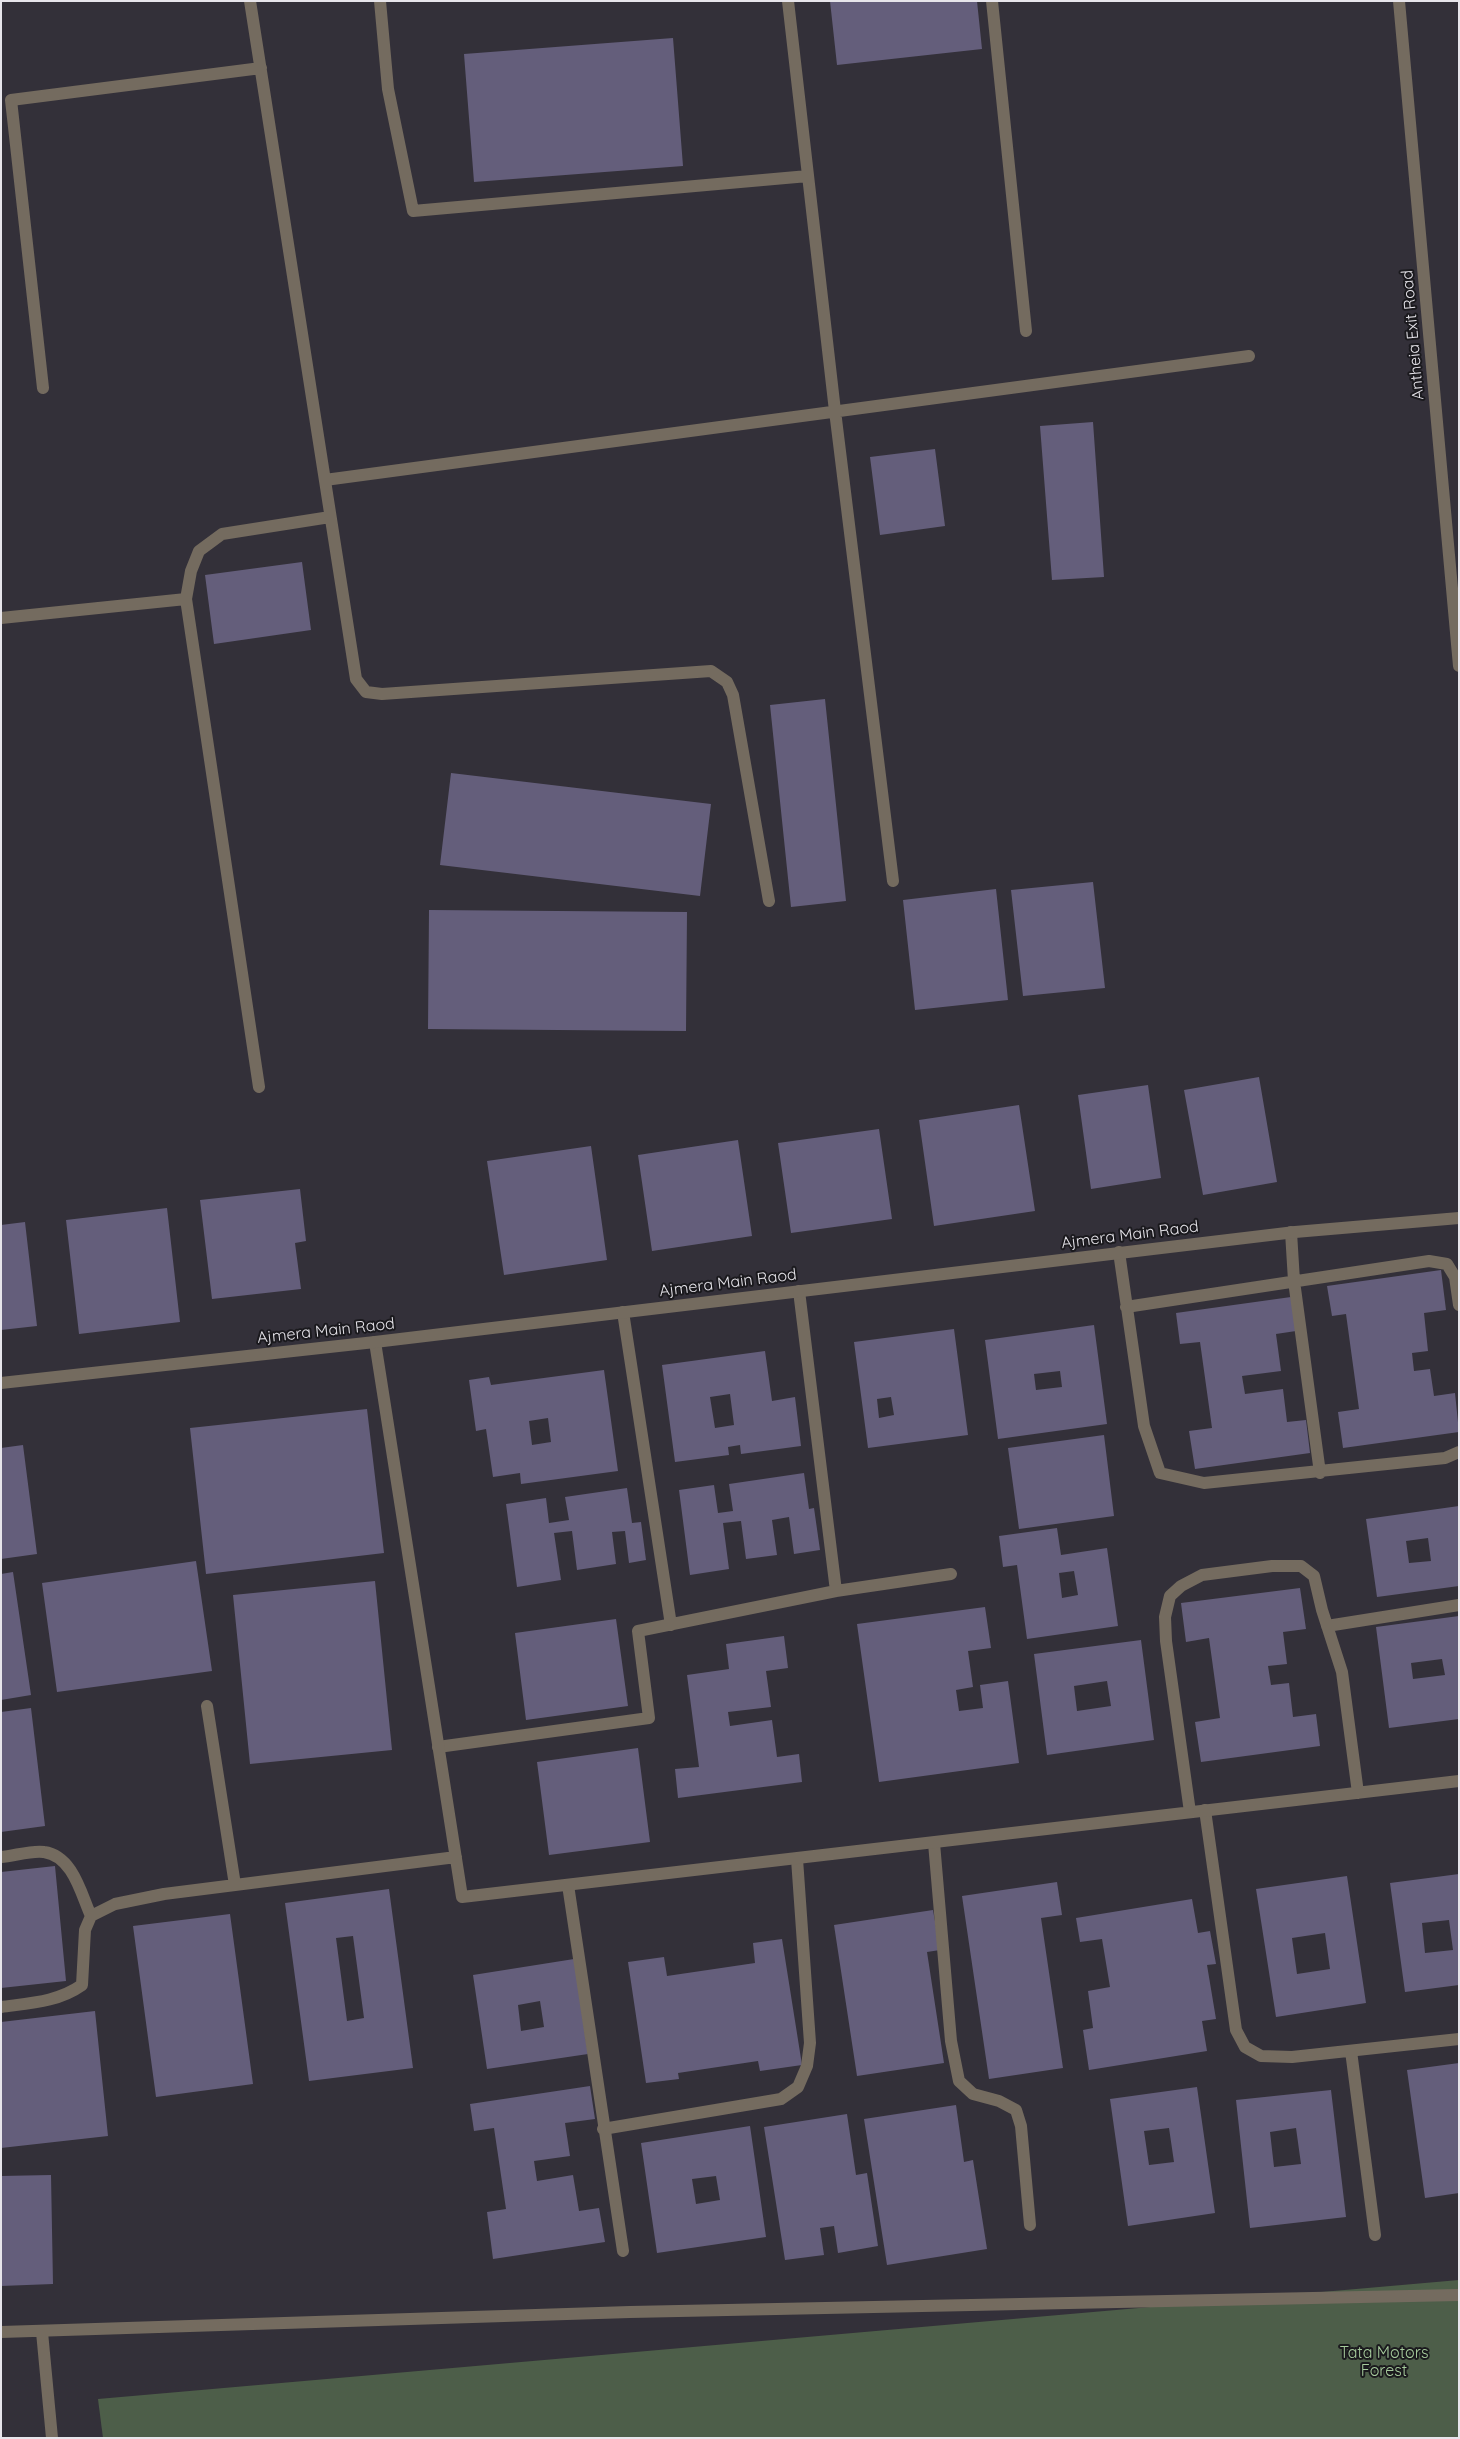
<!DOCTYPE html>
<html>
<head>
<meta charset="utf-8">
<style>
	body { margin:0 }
	#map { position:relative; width:1460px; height:2439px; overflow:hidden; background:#333039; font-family:Quicksand,sans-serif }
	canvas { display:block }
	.frame { position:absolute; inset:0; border:2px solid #e7e5eb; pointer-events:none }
</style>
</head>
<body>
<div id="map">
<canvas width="1460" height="2439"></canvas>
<div class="frame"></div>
</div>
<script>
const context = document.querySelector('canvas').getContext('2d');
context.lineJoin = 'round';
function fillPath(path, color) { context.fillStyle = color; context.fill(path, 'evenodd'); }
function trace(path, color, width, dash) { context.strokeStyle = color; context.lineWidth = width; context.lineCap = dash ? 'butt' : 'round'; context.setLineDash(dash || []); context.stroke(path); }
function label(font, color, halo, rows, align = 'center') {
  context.font = font + ' Quicksand,sans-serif'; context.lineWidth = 4; context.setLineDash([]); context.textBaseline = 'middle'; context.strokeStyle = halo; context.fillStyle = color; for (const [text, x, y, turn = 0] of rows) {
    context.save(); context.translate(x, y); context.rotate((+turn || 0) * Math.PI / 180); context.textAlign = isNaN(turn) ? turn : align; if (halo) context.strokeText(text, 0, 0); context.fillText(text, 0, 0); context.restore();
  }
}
const green = new Path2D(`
	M1459,2280V2438H103L98,2399Z`);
const building = new Path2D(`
	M830,1H977L982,49L837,65Z
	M673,38L683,166L474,182L464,54Z
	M1093,422L1104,577L1052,580L1040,426Z
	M935,449L945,526L880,535L870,457Z
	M302,562L311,630L214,644L205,575Z
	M825,699L846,901L791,907L770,705Z
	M451,773L711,804L700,896L440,865Z
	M1093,882L1105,988L1023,996L1011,890Z
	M996,889L1008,1000L915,1010L903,900Z
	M429,910L687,912L686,1031L428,1029Z
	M1259,1077L1277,1182L1203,1195L1184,1090Z
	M1148,1085L1161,1178L1091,1189L1078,1095Z
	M1019,1105L1035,1211L934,1226L919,1120Z
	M879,1129L892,1219L791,1233L778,1143Z
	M738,1140L752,1236L652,1251L638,1155Z
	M591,1146L607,1260L504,1275L487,1161Z
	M300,1189L306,1241L295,1243L301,1289L212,1299L200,1200Z
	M167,1208L180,1322L79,1334L66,1220Z
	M25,1222L37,1326L1,1330V1225Z
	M1441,1270L1446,1310L1424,1313L1428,1351L1412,1353L1414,1371L1430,1369L1434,1396L1455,1393L1459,1432L1343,1448L1338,1412L1359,1409L1346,1314L1332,1316L1327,1286Z
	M1291,1297L1296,1331L1276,1334L1281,1371L1242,1376L1245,1394L1283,1389L1287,1422L1306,1420L1310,1453L1195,1469L1189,1431L1212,1428L1200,1342L1180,1344L1176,1313Z
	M1094,1325L1107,1424L998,1439L985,1340ZM1060,1371L1062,1387L1036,1390L1034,1374Z
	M954,1329L968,1435L868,1448L854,1342ZM891,1397L894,1415L879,1418L877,1399Z
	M765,1351L772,1401L795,1397L801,1446L741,1454L740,1445L728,1447L729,1455L675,1462L662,1365ZM730,1394L734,1425L715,1428L710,1397Z
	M604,1370L618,1471L521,1484L520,1473L493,1477L486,1429L476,1431L469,1380L489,1377L491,1385ZM548,1418L551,1442L532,1445L529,1421Z
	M367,1409L384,1553L206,1574L190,1428Z
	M1104,1435L1114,1516L1019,1529L1008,1448Z
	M23,1445L37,1554L1,1559V1448Z
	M804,1473L809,1509L814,1508L820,1550L794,1554L789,1517L772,1520L777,1555L746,1559L741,1521L723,1523L729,1569L690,1575L679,1490L714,1485L718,1513L733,1511L729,1484Z
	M627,1488L632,1523L641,1522L646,1560L629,1563L625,1531L612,1532L616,1564L577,1570L572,1531L554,1533L561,1580L517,1587L506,1504L546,1498L549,1523L569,1520L565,1497Z
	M1459,1506V1586L1377,1597L1366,1519ZM1428,1538L1431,1561L1409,1563L1406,1541Z
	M1057,1528L1061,1555L1107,1548L1118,1626L1027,1639L1017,1565L1003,1567L999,1536ZM1074,1571L1078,1595L1062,1598L1059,1573Z
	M196,1561L212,1671L57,1692L42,1583Z
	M13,1572L31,1695L1,1700V1574Z
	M375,1581L392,1750L250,1764L233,1595Z
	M1300,1588L1306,1629L1283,1632L1287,1664L1268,1666L1271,1685L1289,1683L1293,1717L1316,1714L1320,1746L1201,1762L1195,1722L1220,1718L1209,1638L1186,1642L1181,1603Z
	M985,1607L991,1648L968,1651L973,1687L956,1690L959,1711L983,1708L980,1685L1008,1681L1019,1763L879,1782L857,1624Z
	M1459,1616V1719L1389,1728L1376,1627ZM1442,1659L1445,1675L1413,1679L1411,1663Z
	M616,1619L628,1706L526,1720L515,1633Z
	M784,1636L788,1668L766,1671L771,1707L728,1712L730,1726L772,1720L777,1757L799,1754L802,1782L678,1798L675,1769L699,1767L687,1675L729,1669L726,1644Z
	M1141,1640L1154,1740L1047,1755L1034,1654ZM1107,1681L1111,1706L1077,1711L1074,1686Z
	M31,1708L45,1826L1,1832V1712Z
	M638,1748L650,1842L549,1855L537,1762Z
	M55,1866L66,1981L1,1988V1872Z
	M1459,1874V1985L1405,1992L1390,1883ZM1449,1920L1453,1950L1425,1953L1422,1923Z
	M1347,1876L1366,2003L1276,2017L1256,1889ZM1325,1933L1330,1969L1297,1974L1292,1938Z
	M1057,1882L1062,1915L1041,1918L1063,2068L989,2079L962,1896Z
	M389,1889L413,2068L309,2081L285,1903ZM353,1936L364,2018L347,2021L336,1938Z
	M1192,1899L1198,1933L1210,1931L1216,1964L1207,1965L1216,2019L1202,2021L1207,2051L1089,2070L1083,2030L1093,2028L1088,1991L1110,1987L1102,1939L1080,1942L1076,1918Z
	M933,1910L940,1950L927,1952L944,2063L857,2076L834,1925Z
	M230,1914L253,2084L156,2097L133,1926Z
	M782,1939L802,2065L760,2071L758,2061L678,2073L679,2079L646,2083L628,1962L664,1957L667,1976L755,1963L753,1943Z
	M574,1959L588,2054L487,2069L473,1975ZM540,2001L544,2027L521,2031L518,2005Z
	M95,2011L108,2136L1,2148V2022Z
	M1459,2063V2193L1425,2198L1407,2070Z
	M590,2086L595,2119L565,2123L570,2156L534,2161L537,2181L573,2175L579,2211L599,2208L605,2242L493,2259L487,2212L506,2209L494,2128L474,2131L470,2104Z
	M1197,2087L1215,2213L1128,2226L1110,2099ZM1169,2128L1174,2162L1149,2165L1144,2131Z
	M1331,2090L1346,2217L1250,2228L1236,2100ZM1296,2128L1301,2164L1274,2167L1270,2132Z
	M956,2105L964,2162L973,2160L987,2249L887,2265L864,2119Z
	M847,2114L856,2175L867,2173L878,2246L838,2253L834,2226L820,2228L824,2255L785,2260L764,2127Z
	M750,2126L766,2237L657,2253L641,2143ZM716,2176L720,2200L696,2204L692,2179Z
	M51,2175L53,2284L1,2286V2176Z`);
const service = new Path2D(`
	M250,1L356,679L366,692L382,694L711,671L727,682L733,695L769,901
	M380,1L388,89L413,211L808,176
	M788,1L835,411L893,881
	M992,1L1026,331
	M43,388L11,100L261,68
	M325,480L1249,356
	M1,618L186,599
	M259,1087L186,599L191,571L199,551L222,534L330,517
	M623,1312L671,1625
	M836,1591L951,1574
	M438,1747L649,1718L638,1631L836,1591L799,1291
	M1205,1810L1236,2030L1245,2047L1261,2056L1292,2057L1459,2039
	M934,1843L951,2041L959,2081L973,2094L999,2101L1016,2110L1021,2126L1030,2225
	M568,1885L623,2251
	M1351,2051L1375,2235
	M603,2129L781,2099L798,2087L807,2066L810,2043L797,1859`);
const minor = new Path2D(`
	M1399,1L1459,666
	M1291,1232L1294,1281L1320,1473
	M1119,1252L1144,1426L1160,1473L1204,1483L1445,1458L1459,1452
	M1126,1307L1429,1261L1447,1264L1455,1277L1459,1305
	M375,1342L462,1897L1459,1781
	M1327,1626L1459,1605
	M207,1706L235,1885
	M1190,1812L1166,1641L1165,1617L1170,1596L1181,1586L1202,1575L1272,1566H1301L1314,1576L1322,1610L1342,1672L1358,1793
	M1,1857C14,1856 32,1850 44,1852C73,1856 81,1894 91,1916
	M1,2007C30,2003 58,2002 82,1985L85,1930L91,1916L115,1904L164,1894L456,1857
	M1,2332L630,2312L1459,2295
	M42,2332L52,2438`);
const tertiary = new Path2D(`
	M1,1383L375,1342L1295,1232L1459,1218`);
const streetNames = [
	["Antheia Exit Road",1413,335,-95],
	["Ajmera Main Raod",1130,1235,-7],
	["Ajmera Main Raod",728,1283,-7],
	["Ajmera Main Raod",326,1331,-6]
];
const parkNames = [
	["Tata Motors",1384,2353],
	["Forest",1384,2371]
];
fillPath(green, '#4d5e49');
fillPath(building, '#645e7b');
trace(service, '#746b5f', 12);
trace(minor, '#746b5f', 12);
trace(tertiary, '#746b5f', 12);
label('16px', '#e7e5eb', '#1a191d', streetNames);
label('16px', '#a7cc9d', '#1a191d', parkNames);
</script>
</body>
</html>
